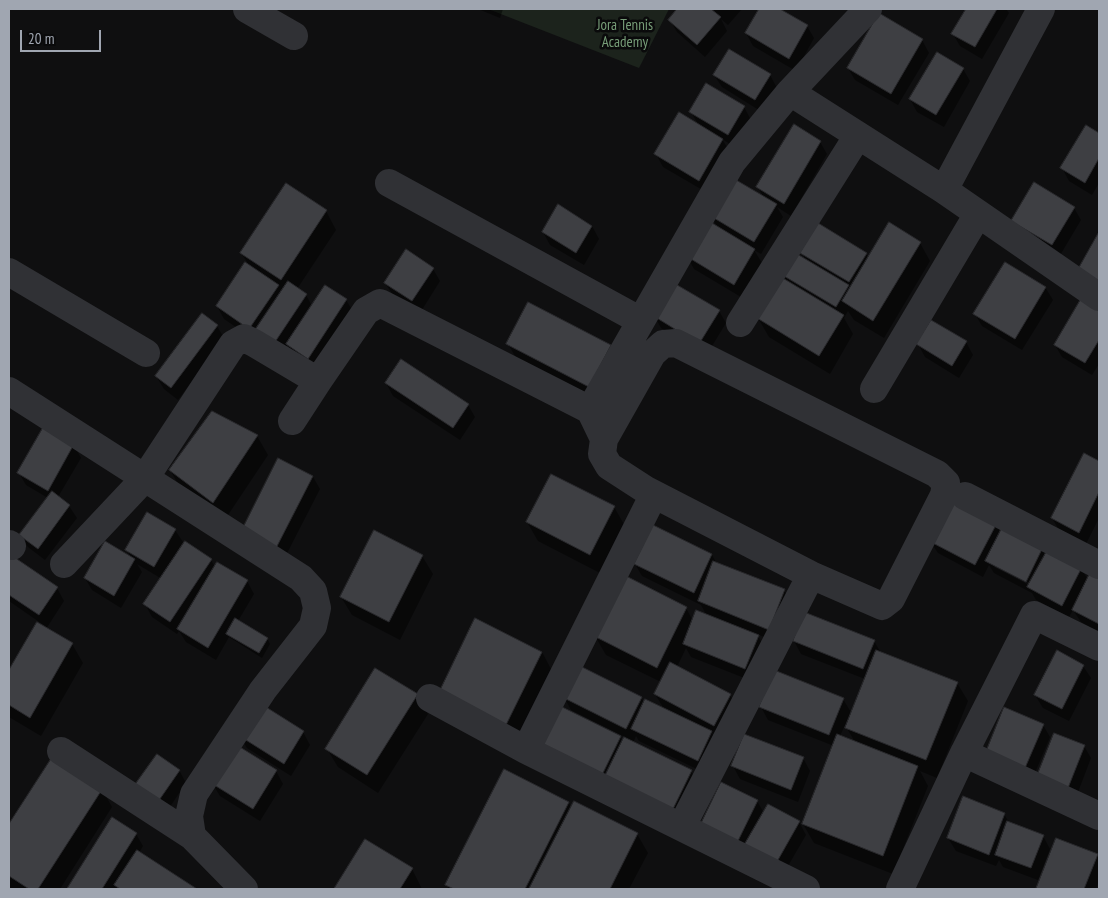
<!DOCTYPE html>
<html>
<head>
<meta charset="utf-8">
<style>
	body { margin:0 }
	#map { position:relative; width:1108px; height:898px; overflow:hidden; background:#0f0f10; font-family:"PT Sans Narrow",sans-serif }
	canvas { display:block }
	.frame { position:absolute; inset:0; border:10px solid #a0a6b1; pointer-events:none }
	.scale { position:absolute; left:20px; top:30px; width:81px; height:22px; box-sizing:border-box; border:2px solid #a0a6b1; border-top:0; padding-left:6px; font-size:15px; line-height:18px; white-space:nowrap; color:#a0a6b1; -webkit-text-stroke:4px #0a0a0b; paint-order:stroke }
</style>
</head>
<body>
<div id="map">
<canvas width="1108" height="898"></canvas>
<div class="frame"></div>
<div class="scale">20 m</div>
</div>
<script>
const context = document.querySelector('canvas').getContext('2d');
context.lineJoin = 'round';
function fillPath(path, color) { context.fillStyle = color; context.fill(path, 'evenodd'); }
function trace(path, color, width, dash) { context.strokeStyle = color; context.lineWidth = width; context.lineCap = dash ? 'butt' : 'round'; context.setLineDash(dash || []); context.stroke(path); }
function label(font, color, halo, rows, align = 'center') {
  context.font = font + ' "PT Sans Narrow",sans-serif'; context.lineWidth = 5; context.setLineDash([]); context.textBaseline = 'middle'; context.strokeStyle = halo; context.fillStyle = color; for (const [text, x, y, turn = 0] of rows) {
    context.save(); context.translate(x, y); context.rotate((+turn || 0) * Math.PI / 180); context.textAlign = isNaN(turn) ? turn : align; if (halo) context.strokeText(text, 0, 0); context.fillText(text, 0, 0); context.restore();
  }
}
const green = new Path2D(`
	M488,9H669L639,68Z`);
const shadow = new Path2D(`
	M478,9H503L500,18Z
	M679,9H742L728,25L721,19L727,31L705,57L677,32L670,20Z
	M760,9H778L807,26L814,38L796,71L753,46L746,33Z
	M967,9H1006L1009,13L982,59L960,46L953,34Z
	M922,40L929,53L898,105L855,80L848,68Z
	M963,69L970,81L944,127L917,112L910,99Z
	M714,75H770L777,88L762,112L722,87Z
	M744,107L751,120L735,147L722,139L730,152L706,192L663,167L656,154L699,126L691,112Z
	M1086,126L1099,134V183L1092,195L1069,181L1062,168Z
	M820,142L827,154L791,216L777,207L783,217L761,254L754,250L762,263L741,297L694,269L687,256L718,228L710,215L763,197L758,187Z
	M1035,184L1074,208L1081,220L1059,257L1020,233Z
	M326,211L336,230L297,289L306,295L312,306L325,286L346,300L354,313L315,371L294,357L288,345L278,360L255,340L224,319L217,306L247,262L241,253Z
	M592,226L599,239L584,265L550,245L543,232Z
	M920,243L930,261L884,338L854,320L848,311L844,318L853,334L830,374L769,337L758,318L781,273L806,261L802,253L866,254L869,259Z
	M433,269L440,281L420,313L393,295L385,283Z
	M1045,287L1053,300L1022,350L982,326L975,314Z
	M1081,301L1099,312V364L1092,375L1062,357L1055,345Z
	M719,311L726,323L706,356L661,328L654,315Z
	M217,326L224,338L178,400L164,389L156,376Z
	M966,342L973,355L959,378L925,357L918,344Z
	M508,344L610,346L620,364L600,405L519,363Z
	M386,383L468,405L475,417L460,440L393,396Z
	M257,436L268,455L224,521L181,489L170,470Z
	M74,445L81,458L58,497L69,506L77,518L45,560L28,547L20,535L48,498L26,485L19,473Z
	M1084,455L1099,462V518L1086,544L1059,530L1052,518Z
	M279,460L313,477L320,489L282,563L249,546Z
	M614,507L625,526L600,573L538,541L527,522Z
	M996,524L1001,533L1081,568L1088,580L1099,577V632L1081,622L1073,610L1069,617L1036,600L1032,593L994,573L989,565L983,577L938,553L930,541ZM996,565L1032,584L1031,586L994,567Z
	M653,527L712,555L717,564L784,590L791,603L776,642L757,634L765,648L752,681L691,657L686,648L677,667L730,695L737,708L721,738L712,733L719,745L705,773L639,741L636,736L633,743L691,771L701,790L682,829L544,757L620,737L623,742L625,737L571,710L564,697L641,698L645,703L664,709L655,694L661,682L606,655L595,636L686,608L693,621L707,616L701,605L642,576L635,564Z
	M175,530L183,542L176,553L211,560L215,567L247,581L254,594L238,621L267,638L270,644L262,658L229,637L216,660L186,642L179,631L177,634L152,617L145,604L162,579L137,564L142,572L121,608L92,590L85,578L131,558L127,550Z
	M422,556L433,574L400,640L352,615L341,597Z
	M11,557L57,588L64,601L46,629L72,644L83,663L41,736L9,717V672L37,624L44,628L45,626L9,601V560Z
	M794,641H874L881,653L957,683L968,701L937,778L920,771L928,786L893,874L814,843L803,824L834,746L768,720L761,707L843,699L852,714L865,679L801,654ZM845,725L855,742L840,736Z
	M542,652L552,671L514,748L449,716Z
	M1083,666L1091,678L1069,721L1043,708L1035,695Z
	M417,695L428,714L378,793L338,767L327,749Z
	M1043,725L1050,737L1032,780L987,752Z
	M303,732L310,745L291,776L247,748L239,735Z
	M1084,746L1091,758L1075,800L1046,788Z
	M53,757L102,789L112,807L60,889H13L9,887V827Z
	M803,758L810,771L798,802L740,779L733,766Z
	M179,770L186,783L163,817L134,789Z
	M504,770L569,803L571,808L637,834L648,853L629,889H449L446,885Z
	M276,771L283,784L260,821L220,796L212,783Z
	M757,801L764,813L799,822L806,835L781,878L707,842Z
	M1004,814L1010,824L1043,836L1050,849L1038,880L1003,867L999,860L996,866L956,851L948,838Z
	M113,819L136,834L143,846L139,853L194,889H68Z
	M1057,839L1097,855L1099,859V880L1096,889H1037Z
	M366,841L412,869L422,889H336Z`);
const building = new Path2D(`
	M677,9H711L721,17L697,45L668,20Z
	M759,9H780L808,25L789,59L745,33Z
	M966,9H997L975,47L951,34Z
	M879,13L923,39L891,94L847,68Z
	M729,49L771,74L755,100L713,75Z
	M937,52L964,68L936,115L909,99Z
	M706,83L745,106L728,135L689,112Z
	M679,112L723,139L699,181L654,154Z
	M794,124L821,141L784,204L756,187Z
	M1086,125L1099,133V158L1085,183L1060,168Z
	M731,177L777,204L754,242L709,215Z
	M1034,182L1075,207L1052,245L1011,221Z
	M286,183L327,210L281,280L240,253Z
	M558,204L592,226L576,253L542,232Z
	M707,220L755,249L734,285L686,256Z
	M889,222L921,242L873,321L842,301Z
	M818,223L867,253L849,282L800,253Z
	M1099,232V288L1075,275Z
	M406,249L434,268L412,301L384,283Z
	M792,251L849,285L836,307L779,273Z
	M245,262L279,285L249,329L216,306Z
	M1005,262L1046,287L1015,339L973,314Z
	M781,277L844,315L819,356L757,318Z
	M288,281L307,294L271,348L251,336Z
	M672,282L720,310L699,344L652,315Z
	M325,285L347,299L308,359L286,344Z
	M1081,299L1099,311V340L1085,363L1054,345Z
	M528,302L611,345L589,387L506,344Z
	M202,313L218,325L171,388L155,376Z
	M931,320L967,341L952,366L916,344Z
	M401,359L469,404L453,428L385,383Z
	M212,411L258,435L213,503L169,470Z
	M44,426L74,444L48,491L17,473Z
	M1084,453L1099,461V492L1079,533L1051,518Z
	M278,458L313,476L274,552L240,534Z
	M551,474L615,506L590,555L526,522Z
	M52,491L70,505L38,549L19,535Z
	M950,499L997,523L975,565L929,541Z
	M147,512L176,529L154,567L125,550Z
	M1004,524L1044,545L1026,582L985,561Z
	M653,525L712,554L694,593L634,564Z
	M374,530L423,555L389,622L340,597Z
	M105,541L135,559L114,596L84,578Z
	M185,541L212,559L170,622L143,604Z
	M1048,549L1082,567L1062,606L1027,587Z
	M11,555L58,587L39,615L9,595V558Z
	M713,561L785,589L769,630L698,601Z
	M217,562L248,580L208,648L177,629Z
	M1091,571L1099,575V624L1072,610Z
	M624,575L687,607L657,668L594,636Z
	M696,610L759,635L745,669L683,644Z
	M804,612L875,640L863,669L793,641Z
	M235,618L268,638L259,653L226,634Z
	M475,618L542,652L503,731L437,697Z
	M37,622L73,643L30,718L9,705V670Z
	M876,650L958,682L926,760L845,728Z
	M1057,650L1084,665L1062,709L1034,695Z
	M670,662L731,694L714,726L654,694Z
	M578,665L642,697L626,729L562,697Z
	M375,668L418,694L367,775L325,749Z
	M774,670L844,698L829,735L759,707Z
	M645,699L712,731L698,761L631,729Z
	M258,702L304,731L284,764L238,735Z
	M556,704L621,736L601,777L536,745Z
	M1004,707L1044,724L1025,768L986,752Z
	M1054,733L1085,745L1068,788L1037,776Z
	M744,734L804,757L791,790L731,766Z
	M837,734L918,766L883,856L802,824Z
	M624,737L692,770L672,811L604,778Z
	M235,744L277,770L253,809L211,783Z
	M157,754L180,770L155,806L132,789Z
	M53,756L103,788L38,889H29L9,876V824Z
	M504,769L569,802L525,889H454L445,885Z
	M721,782L758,800L735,847L698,830Z
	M963,796L1005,813L989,855L947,838Z
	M574,801L638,833L610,889H529Z
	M768,804L800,821L774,867L742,849Z
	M112,817L137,833L102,889H67Z
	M1007,821L1044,835L1031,868L995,855Z
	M1056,838L1098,854L1084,889H1036Z
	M365,839L413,868L400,889H334Z
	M137,850L197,889H120L114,885Z`);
const minor = new Path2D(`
	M247,9L294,36
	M790,92L944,190L1099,297
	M389,183L641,321
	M944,190L1041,9
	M9,272L146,353
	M740,323L857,137
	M874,389L978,214
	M9,391L301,578L313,591L317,608L313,626L263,690L194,794L189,816L192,836L244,889
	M590,410L732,162L790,92L868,9
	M292,421L318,381
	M965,496L1099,565
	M9,544L12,546
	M64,564L145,478L233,344L244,338L254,343L318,381L366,311L380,303L590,410L604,439L652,354L663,344L676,343L937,474L946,483L944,495L891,599L882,606L811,575L646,490L609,466L602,454L604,439
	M430,698L526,750L806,889
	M526,750L654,494
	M61,751L192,836
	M964,753L1099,816
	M682,826L811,575
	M900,889L964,753L1034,615L1099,647`);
const parkNames = [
	["Jora Tennis",625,26],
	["Academy",625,43]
];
fillPath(green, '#1c231c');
fillPath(shadow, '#0007');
fillPath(building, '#3e3f43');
trace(building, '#29292c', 1);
trace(minor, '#303135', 28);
label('15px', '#779d78', '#0a0a0b', parkNames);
</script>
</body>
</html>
